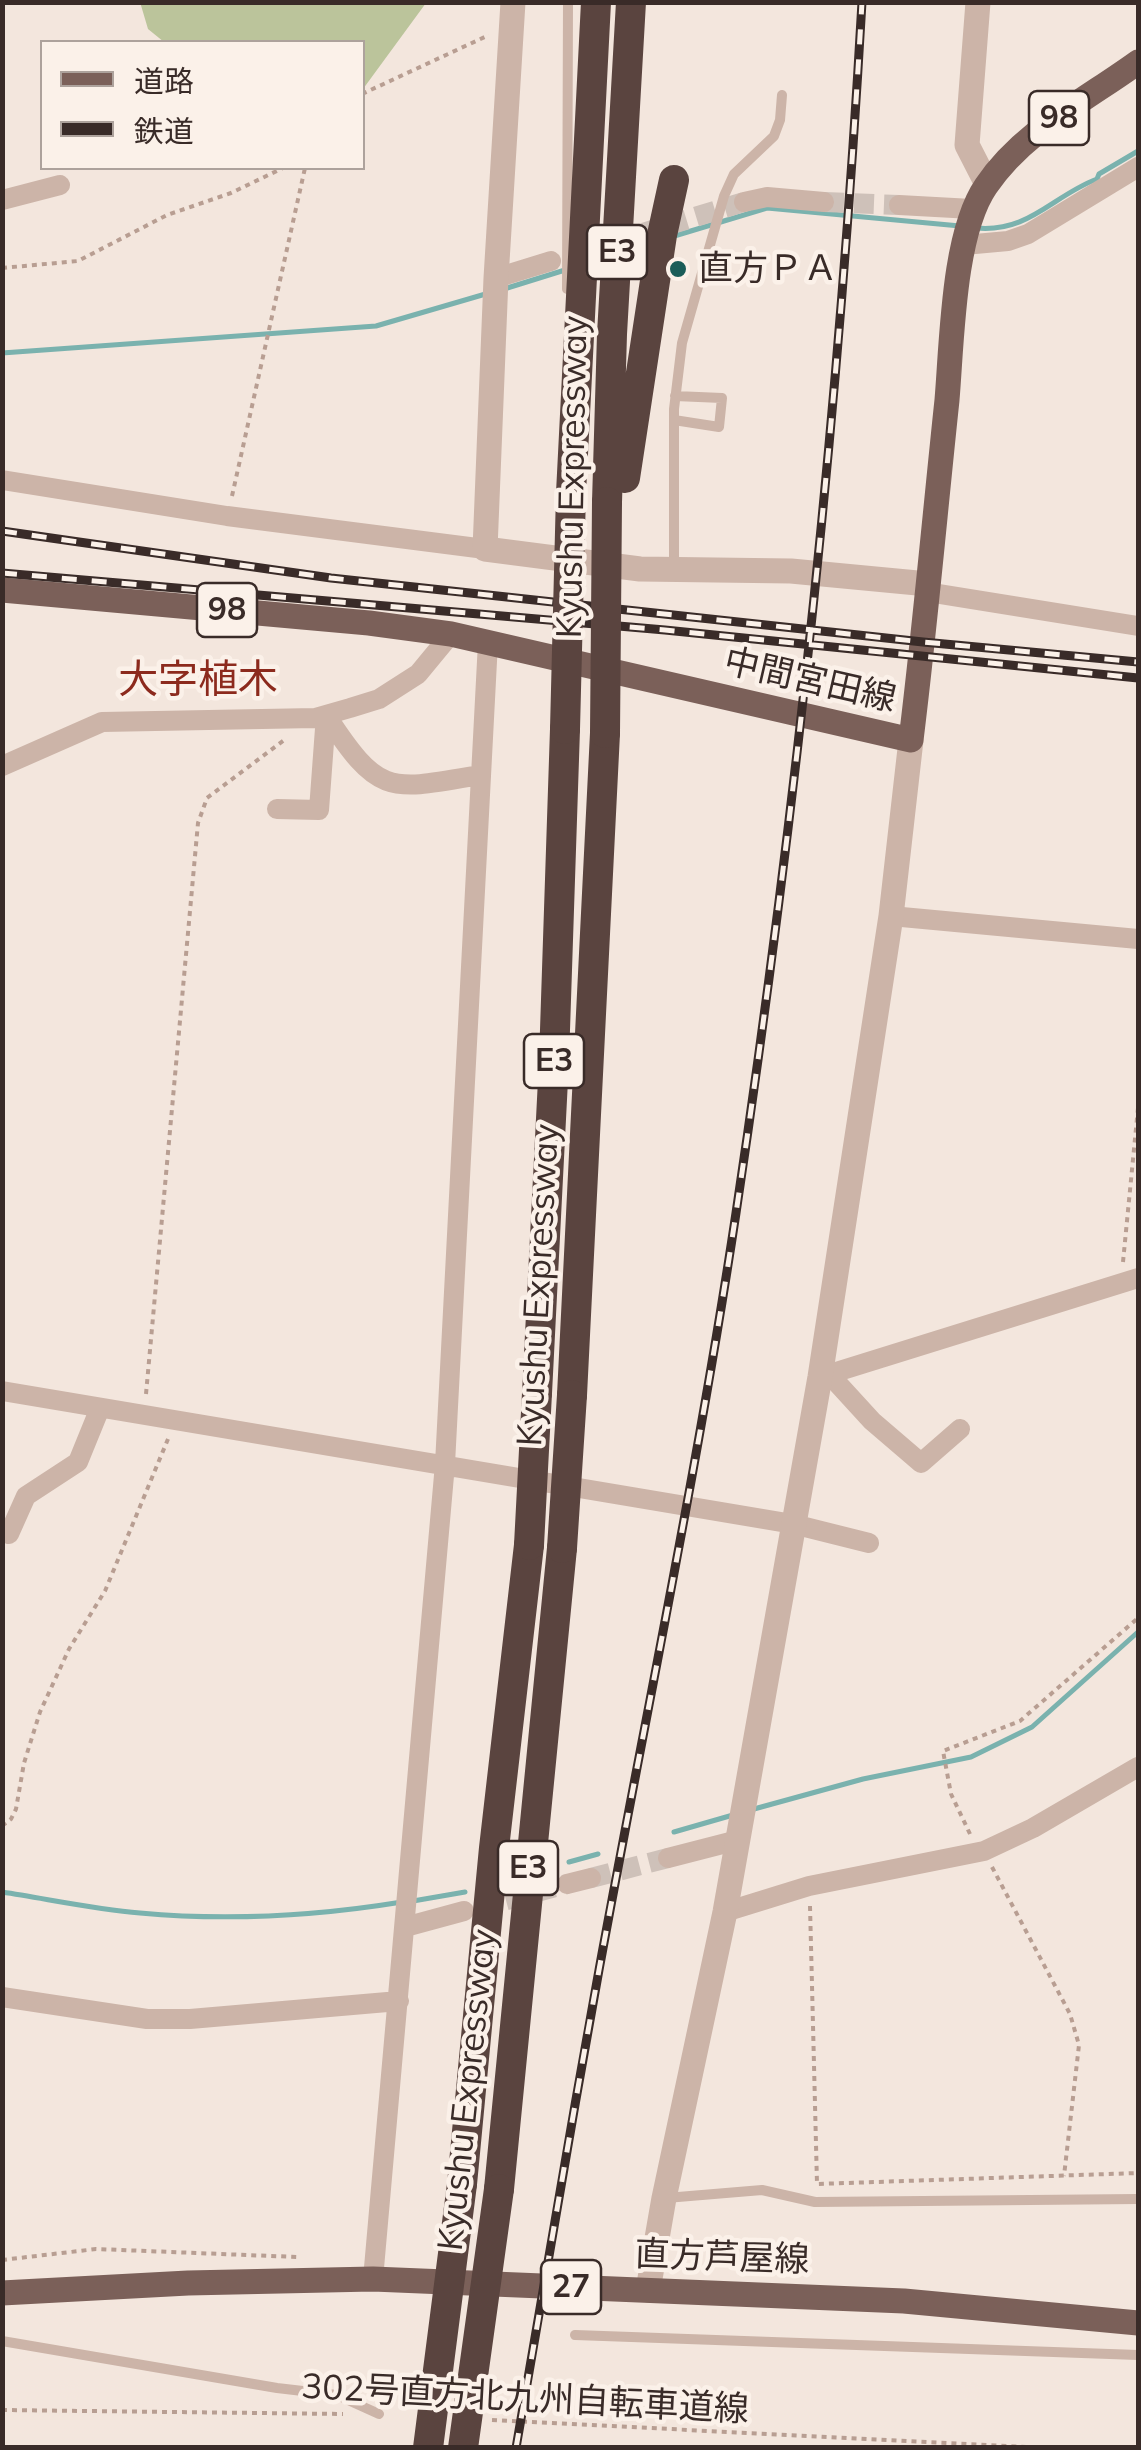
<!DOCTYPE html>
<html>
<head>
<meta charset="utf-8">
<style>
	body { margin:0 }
	#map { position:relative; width:1141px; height:2450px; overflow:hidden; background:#f3e6dd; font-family:Mulish,"Noto Sans JP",sans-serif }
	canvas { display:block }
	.frame { position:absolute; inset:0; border:5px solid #392b28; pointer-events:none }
	.legend { position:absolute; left:40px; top:40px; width:325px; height:130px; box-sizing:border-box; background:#fbf1e9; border:2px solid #ada29c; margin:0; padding:12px 18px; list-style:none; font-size:30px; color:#392b28 }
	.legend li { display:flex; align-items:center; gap:20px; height:50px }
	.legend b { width:50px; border:2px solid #ada29c }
</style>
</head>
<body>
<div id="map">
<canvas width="1141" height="2450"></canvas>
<div class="frame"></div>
<ul class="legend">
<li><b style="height:12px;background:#7b6059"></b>道路</li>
<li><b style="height:12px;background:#392b28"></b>鉄道</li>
</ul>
</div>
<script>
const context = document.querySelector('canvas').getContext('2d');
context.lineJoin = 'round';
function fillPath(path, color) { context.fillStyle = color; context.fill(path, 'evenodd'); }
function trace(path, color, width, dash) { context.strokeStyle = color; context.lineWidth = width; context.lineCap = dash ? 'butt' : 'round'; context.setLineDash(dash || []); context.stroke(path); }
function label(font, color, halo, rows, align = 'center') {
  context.font = font + ' Mulish,"Noto Sans JP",sans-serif'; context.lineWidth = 9; context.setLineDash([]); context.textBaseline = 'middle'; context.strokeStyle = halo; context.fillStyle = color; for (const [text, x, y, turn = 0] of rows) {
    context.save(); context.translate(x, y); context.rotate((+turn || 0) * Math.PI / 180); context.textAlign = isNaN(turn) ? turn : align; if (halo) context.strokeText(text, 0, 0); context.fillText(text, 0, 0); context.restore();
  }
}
const green = new Path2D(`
	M140,2H426V3L363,89L362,42H164L148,29Z`);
const stream = new Path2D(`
	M976,228C1029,233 1052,196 1097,179L1099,174L1138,151
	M671,237L767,208L960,226
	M628,251L651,244
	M504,289L565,270
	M2,353L376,326L489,293
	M754,1809L863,1779L971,1757L1032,1727L1138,1632
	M674,1832L733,1815
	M569,1862L598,1854
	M2,1892C48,1899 94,1909 140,1913C227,1921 316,1916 402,1902
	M413,1901L465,1892`);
const minorTunnel = new Path2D(`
	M824,202L899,205
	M610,243L744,202
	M591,1878L668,1858
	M477,1908L567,1884`);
const path = new Path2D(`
	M362,94L489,35
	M2,268L78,261L167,215L231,193L283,168
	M232,496L305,168
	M1123,1262L1138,1108
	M146,1394L198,823L207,798L287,738
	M2,1826L11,1819L16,1809L24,1763L40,1712L69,1649L105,1591L168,1439
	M970,1834L951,1794L943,1751L1020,1721L1138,1618
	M992,1867L1070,2014L1079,2045L1064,2176
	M810,1906L817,2184L1138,2173
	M2,2260L96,2249L297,2257
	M2,2410L343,2414
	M492,2420L1044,2448`);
const service = new Path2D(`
	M567,289L568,2
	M674,420L719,427L722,398L675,396
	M674,566V409L682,343L724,196L734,174L774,136L780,120L782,95
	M666,2198L762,2190L815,2202L1138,2199
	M575,2335L1138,2355
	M2,2341L277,2388L337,2395L379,2414`);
const minor = new Path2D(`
	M2,200L60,185
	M744,202L767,197L824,202
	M899,205L972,209
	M964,245L1008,241L1028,234L1138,167
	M496,278L551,261
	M2,480L227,516L485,549
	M927,592L1138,626
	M326,715C379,796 388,791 480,775
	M2,766L102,722L315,718L350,708L379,699L418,674L451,634
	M277,809L319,810L326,715
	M891,916L1138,939
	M829,1374L872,1421L921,1463L960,1429
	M820,1377L1138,1278
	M2,1391L793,1524L869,1543
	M9,1534L26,1496L78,1462L100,1408
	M668,1858L738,1840
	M567,1884L591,1878
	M725,1912L809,1886L984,1851L1033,1828L1138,1767
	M405,1927L464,1911
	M2,1997L147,2019H190L399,2001
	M373,2279L445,1464L488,642`);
const tertiary = new Path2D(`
	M513,2L496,278L485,549L640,569L791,571L928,584
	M978,2L967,145L987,184
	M648,2290L664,2198L725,1912L820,1377L891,916L911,740`);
const primary = new Path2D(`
	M2,590L369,623L451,634L911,740C925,627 935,513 947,400C952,341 953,234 986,186C1022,132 1087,99 1138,62
	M2,2293L188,2283L373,2279L904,2301L1138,2323`);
const motorway = new Path2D(`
	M625,478L662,235L674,180
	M571,493L596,2
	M607,502L612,334L631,2
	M537,1393L554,1060L565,729
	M572,1395L605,733
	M462,2184L494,1848L529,1545
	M499,2189L562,1548`);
const rail = new Path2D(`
	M2,531L331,578L923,642L1138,662
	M2,573L665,630L1138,678
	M516,2448C544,2288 570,2129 599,1970C645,1718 698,1467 736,1213C796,811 839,408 862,2`);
const motorwayBridge = new Path2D(`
	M565,729L571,493
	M605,733L607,502
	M529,1545L537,1393
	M562,1548L572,1395
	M428,2448L462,2184
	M463,2448L499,2189`);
const markers = [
	[678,269,10,"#1b5d59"]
];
const shields = [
	[1059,118,60],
	[617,252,60],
	[227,610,60],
	[554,1061,60],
	[528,1868,60],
	[571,2287,60]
];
const shieldNames = [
	["98",1059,118],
	["E3",617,252],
	["98",227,610],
	["E3",554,1061],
	["E3",528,1868],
	["27",571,2287]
];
const poiNames = [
	["直方ＰＡ",698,269]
];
const streetNames = [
	["Kyushu Expressway",573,477,-89],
	["中間宮田線",810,681,13],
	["Kyushu Expressway",539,1285,-87],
	["Kyushu Expressway",468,2090,-84],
	["直方芦屋線",722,2258,2],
	["302号直方北九州自転車道線",525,2399,3]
];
const quarterNames = [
	["大字植木",198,681]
];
fillPath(green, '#bbc49b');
trace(stream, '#7ab2ae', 5);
trace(minorTunnel, '#cec1b9', 20, [20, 10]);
trace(path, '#b89e92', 4, [5, 5]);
trace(service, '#ccb4a8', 10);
trace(minor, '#ccb4a8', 20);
trace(tertiary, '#ccb4a8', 25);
trace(primary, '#7b6059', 25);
trace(motorway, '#5a443f', 30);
trace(rail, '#392b28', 9);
trace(rail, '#fbf1e9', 5, [15]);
trace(motorwayBridge, '#5a443f', 30);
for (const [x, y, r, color] of markers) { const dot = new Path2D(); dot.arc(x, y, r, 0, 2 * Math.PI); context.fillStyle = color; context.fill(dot); trace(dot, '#fbf1e9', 4); }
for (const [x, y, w] of shields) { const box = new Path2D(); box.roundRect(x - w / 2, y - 27, w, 54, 8); context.fillStyle = '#fbf1e9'; context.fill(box); trace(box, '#392b28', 2.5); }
label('bold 32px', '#392b28', null, shieldNames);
label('35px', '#392b28', '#fbf1e9', poiNames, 'left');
label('35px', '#392b28', '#fbf1e9', streetNames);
label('40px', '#8c2a1d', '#fbf1e9', quarterNames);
</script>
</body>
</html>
